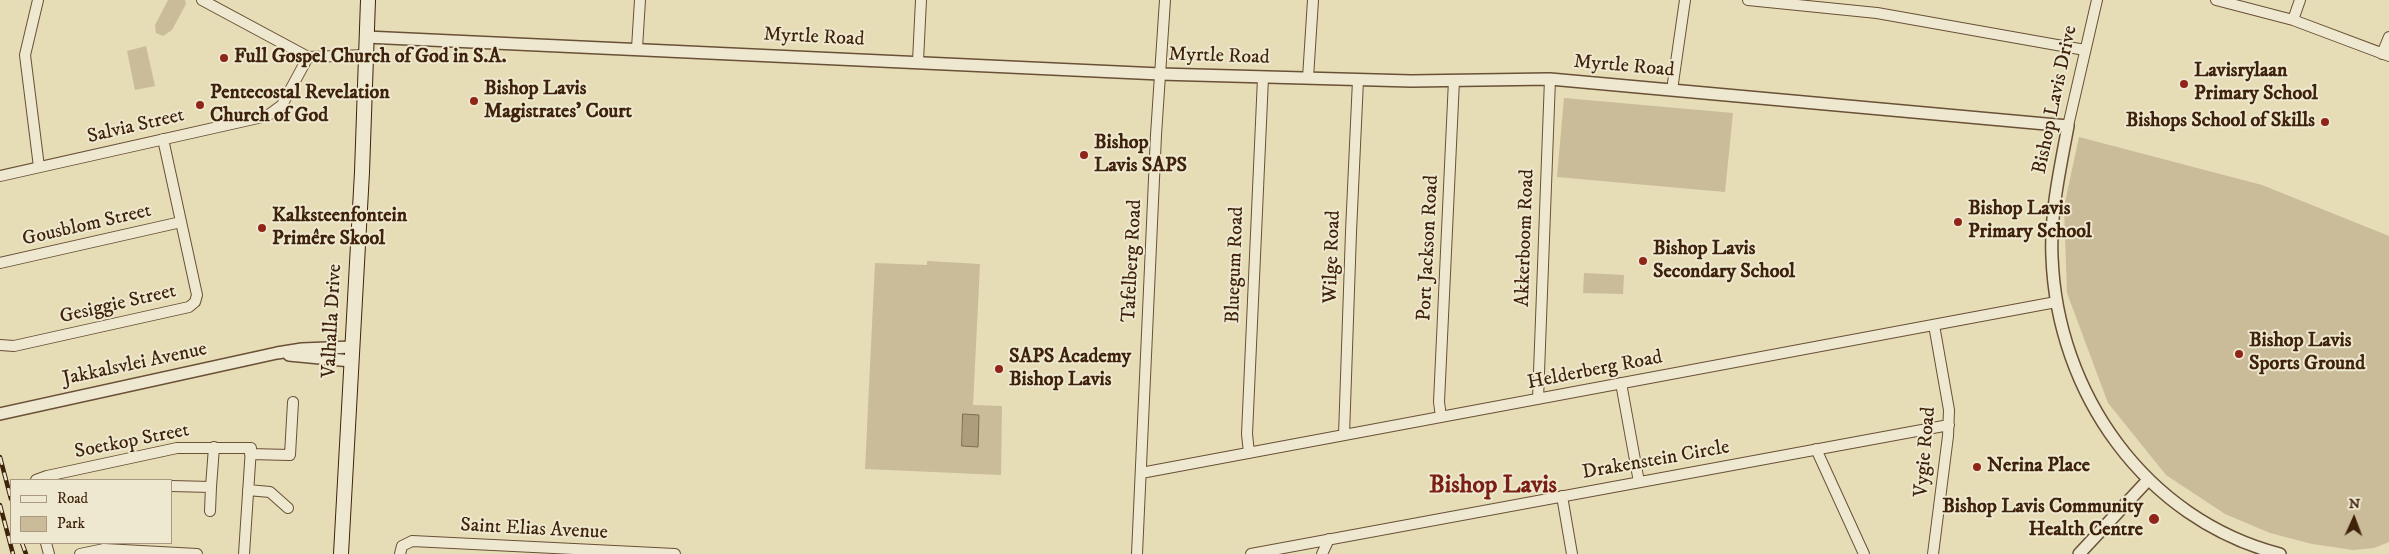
<!DOCTYPE html>
<html>
<head>
<meta charset="utf-8">
<style>
	body { margin:0 }
	#map { position:relative; width:2389px; height:554px; overflow:hidden; background:#e6dcb6; font-family:"IM FELL DW Pica",serif }
	canvas { display:block }
	.legend { position:absolute; left:10px; top:479px; width:162px; height:65px; box-sizing:border-box; background:#efe8d0; border:1px solid #a99981; margin:0; padding:6px 9px; list-style:none; font-size:15px; color:#3f220b }
	.legend li { display:flex; align-items:center; gap:10px; height:25px }
	.legend b { width:25px; border:1px solid #a99981 }
	.north { position:absolute; left:2329px; top:494px; width:50px; height:50px; -webkit-text-stroke:4px #efe8d0; paint-order:stroke; rotate:2deg; font-size:14px; font-weight:700; line-height:20px; text-align:center; color:#3f220b }
	.north::after { content:''; display:block; margin:auto; width:18px; height:22px; background:#3f220b; clip-path:polygon(50% 0,100% 100%,50% 72%,0 100%) }
</style>
</head>
<body>
<div id="map">
<canvas width="2389" height="554"></canvas>
<ul class="legend">
<li><b style="height:6px;background:#efe8d0"></b>Road</li>
<li><b style="height:14px;background:#cabc99"></b>Park</li>
</ul>
<div class="north">N</div>
</div>
<script>
const context = document.querySelector('canvas').getContext('2d');
context.lineJoin = 'round';
function fillPath(path, color) { context.fillStyle = color; context.fill(path, 'evenodd'); }
function trace(path, color, width, dash) { context.strokeStyle = color; context.lineWidth = width; context.lineCap = dash ? 'butt' : 'round'; context.setLineDash(dash || []); context.stroke(path); }
function label(font, color, halo, rows, align = 'center') {
  context.font = font + ' "IM FELL DW Pica",serif'; context.lineWidth = 4; context.setLineDash([]); context.textBaseline = 'middle'; context.strokeStyle = halo; context.fillStyle = color; for (const [text, x, y, turn = 0] of rows) {
    context.save(); context.translate(x, y); context.rotate((+turn || 0) * Math.PI / 180); context.textAlign = isNaN(turn) ? turn : align; if (halo) context.strokeText(text, 0, 0); context.fillText(text, 0, 0); context.restore();
  }
}
const green = new Path2D(`
	M168,0H185L186,4L172,30L163,36L156,33L155,25Z
	M146,46L155,86L135,90L127,51Z
	M1564,98L1733,113L1725,192L1557,177Z
	M2079,137L2262,185L2389,236V542L2374,548L2353,550L2312,544L2270,533L2225,514L2166,475L2108,403L2067,293L2064,207Z
	M927,261L980,264L973,405L1002,406L1001,475L865,469L875,263L927,265Z
	M1584,273L1624,275L1623,294L1583,293Z`);
const water = new Path2D(`
	M963,414L979,415L978,447L962,446Z`);
const minor = new Path2D(`
	M38,0L25,55L39,167
	M202,0L308,57L366,55
	M1748,0L1877,13L2085,50
	M2216,0L2293,20L2389,56
	M2293,20L2300,0
	M637,48L640,0
	M2382,54L2389,37
	M918,61L921,0
	M1308,78L1313,0
	M1672,90L1685,0
	M2068,126L2097,0
	M0,176L267,116L282,105L308,57
	M0,263L181,222
	M0,345L14,346L189,307L195,302L197,295L163,139
	M1621,383L1639,482
	M1538,399L1550,79
	M1441,417L1439,402L1454,80
	M1344,435L1351,232L1358,80
	M1816,449L1864,554
	M1249,453L1247,434L1263,78
	M250,454L290,455L293,402
	M1141,473L2056,302
	M36,480L47,476L177,448H251L244,554
	M171,486L211,487L214,447
	M248,490L270,492L288,508
	M1562,496L1572,554
	M210,511L211,487
	M46,543L49,554
	M80,554L104,549L197,554
	M400,554L402,546L412,541L675,554
	M1137,554L1156,135L1165,0
	M1251,554L1949,425
	M1322,554L1329,539
	M1933,554L1948,436L1949,410L1934,325`);
const tertiary = new Path2D(`
	M366,37L1160,74L1411,81L1550,79L2068,126C2060,169 2050,213 2052,257C2057,393 2145,519 2280,554
	M289,355L351,361
	M0,414L277,353L302,349L352,347
	M2079,554L2148,480`);
const secondary = new Path2D(`
	M341,554L362,172L368,0`);
const rail = new Path2D(`
	M0,457L11,499
	M0,505L13,554
	M22,543L26,554`);
const markers = [
	[224,58,5,"#8f2418"],
	[2184,84,5,"#8f2418"],
	[474,101,5,"#8f2418"],
	[200,105,5,"#8f2418"],
	[2325,122,5,"#8f2418"],
	[1084,155,5,"#8f2418"],
	[1958,222,5,"#8f2418"],
	[262,228,5,"#8f2418"],
	[1643,261,5,"#8f2418"],
	[2239,354,5,"#8f2418"],
	[999,369,5,"#8f2418"],
	[1977,467,5,"#8f2418"],
	[2154,519,6,"#8f2418"]
];
const streetNames = [
	["Myrtle Road",814,38,3],
	["Myrtle Road",1219,57,2],
	["Myrtle Road",1624,67,5],
	["Bishop Lavis Drive",2056,100,-78],
	["Salvia Street",136,127,-13],
	["Gousblom Street",87,226,-13],
	["Akkerboom Road",1526,238,-88],
	["Port Jackson Road",1429,248,-87],
	["Wilge Road",1333,257,-88],
	["Tafelberg Road",1133,261,-87],
	["Bluegum Road",1236,265,-88],
	["Gesiggie Street",118,305,-13],
	["Valhalla Drive",333,321,-87],
	["Jakkalsvlei Avenue",135,365,-12],
	["Helderberg Road",1595,371,-11],
	["Soetkop Street",132,442,-11],
	["Vygie Road",1926,452,-85],
	["Drakenstein Circle",1656,461,-10],
	["Saint Elias Avenue",534,530,3]
];
const poiNames = [
	["Full Gospel Church of God in S.A.",234,58],
	["Lavisrylaan",2194,72],
	["Primary School",2194,95],
	["Bishop Lavis",484,90],
	["Magistrates' Court",484,113],
	["Pentecostal Revelation",210,94],
	["Church of God",210,117],
	["Bishops School of Skills",2315,122,"right"],
	["Bishop",1094,144],
	["Lavis SAPS",1094,167],
	["Bishop Lavis",1968,210],
	["Primary School",1968,233],
	["Kalksteenfontein",272,217],
	["Primêre Skool",272,240],
	["Bishop Lavis",1653,250],
	["Secondary School",1653,273],
	["Bishop Lavis",2249,342],
	["Sports Ground",2249,365],
	["SAPS Academy",1009,358],
	["Bishop Lavis",1009,381],
	["Nerina Place",1987,467],
	["Bishop Lavis Community",2143,508,"right"],
	["Health Centre",2143,531,"right"]
];
const districtNames = [
	["Bishop Lavis",1493,487]
];
fillPath(green, '#cabc99');
fillPath(water, '#ad9d7c');
trace(water, '#816c4f', 1);
trace(minor, '#695036', 12);
trace(tertiary, '#695036', 14);
trace(secondary, '#3f220b', 16);
trace(minor, '#efe8d0', 10);
trace(tertiary, '#efe8d0', 11);
trace(secondary, '#efe8d0', 14);
trace(rail, '#3f220b', 4.5);
trace(rail, '#efe8d0', 2.5, [8]);
for (const [x, y, r, color] of markers) { const dot = new Path2D(); dot.arc(x, y, r, 0, 2 * Math.PI); context.fillStyle = color; context.fill(dot); trace(dot, '#efe8d0', 2); }
label('20px', '#3f220b', '#efe8d0', streetNames);
label('bold 20px', '#3f220b', '#efe8d0', poiNames, 'left');
label('bold 25px', '#7a1f14', '#efe8d0', districtNames);
</script>
</body>
</html>
